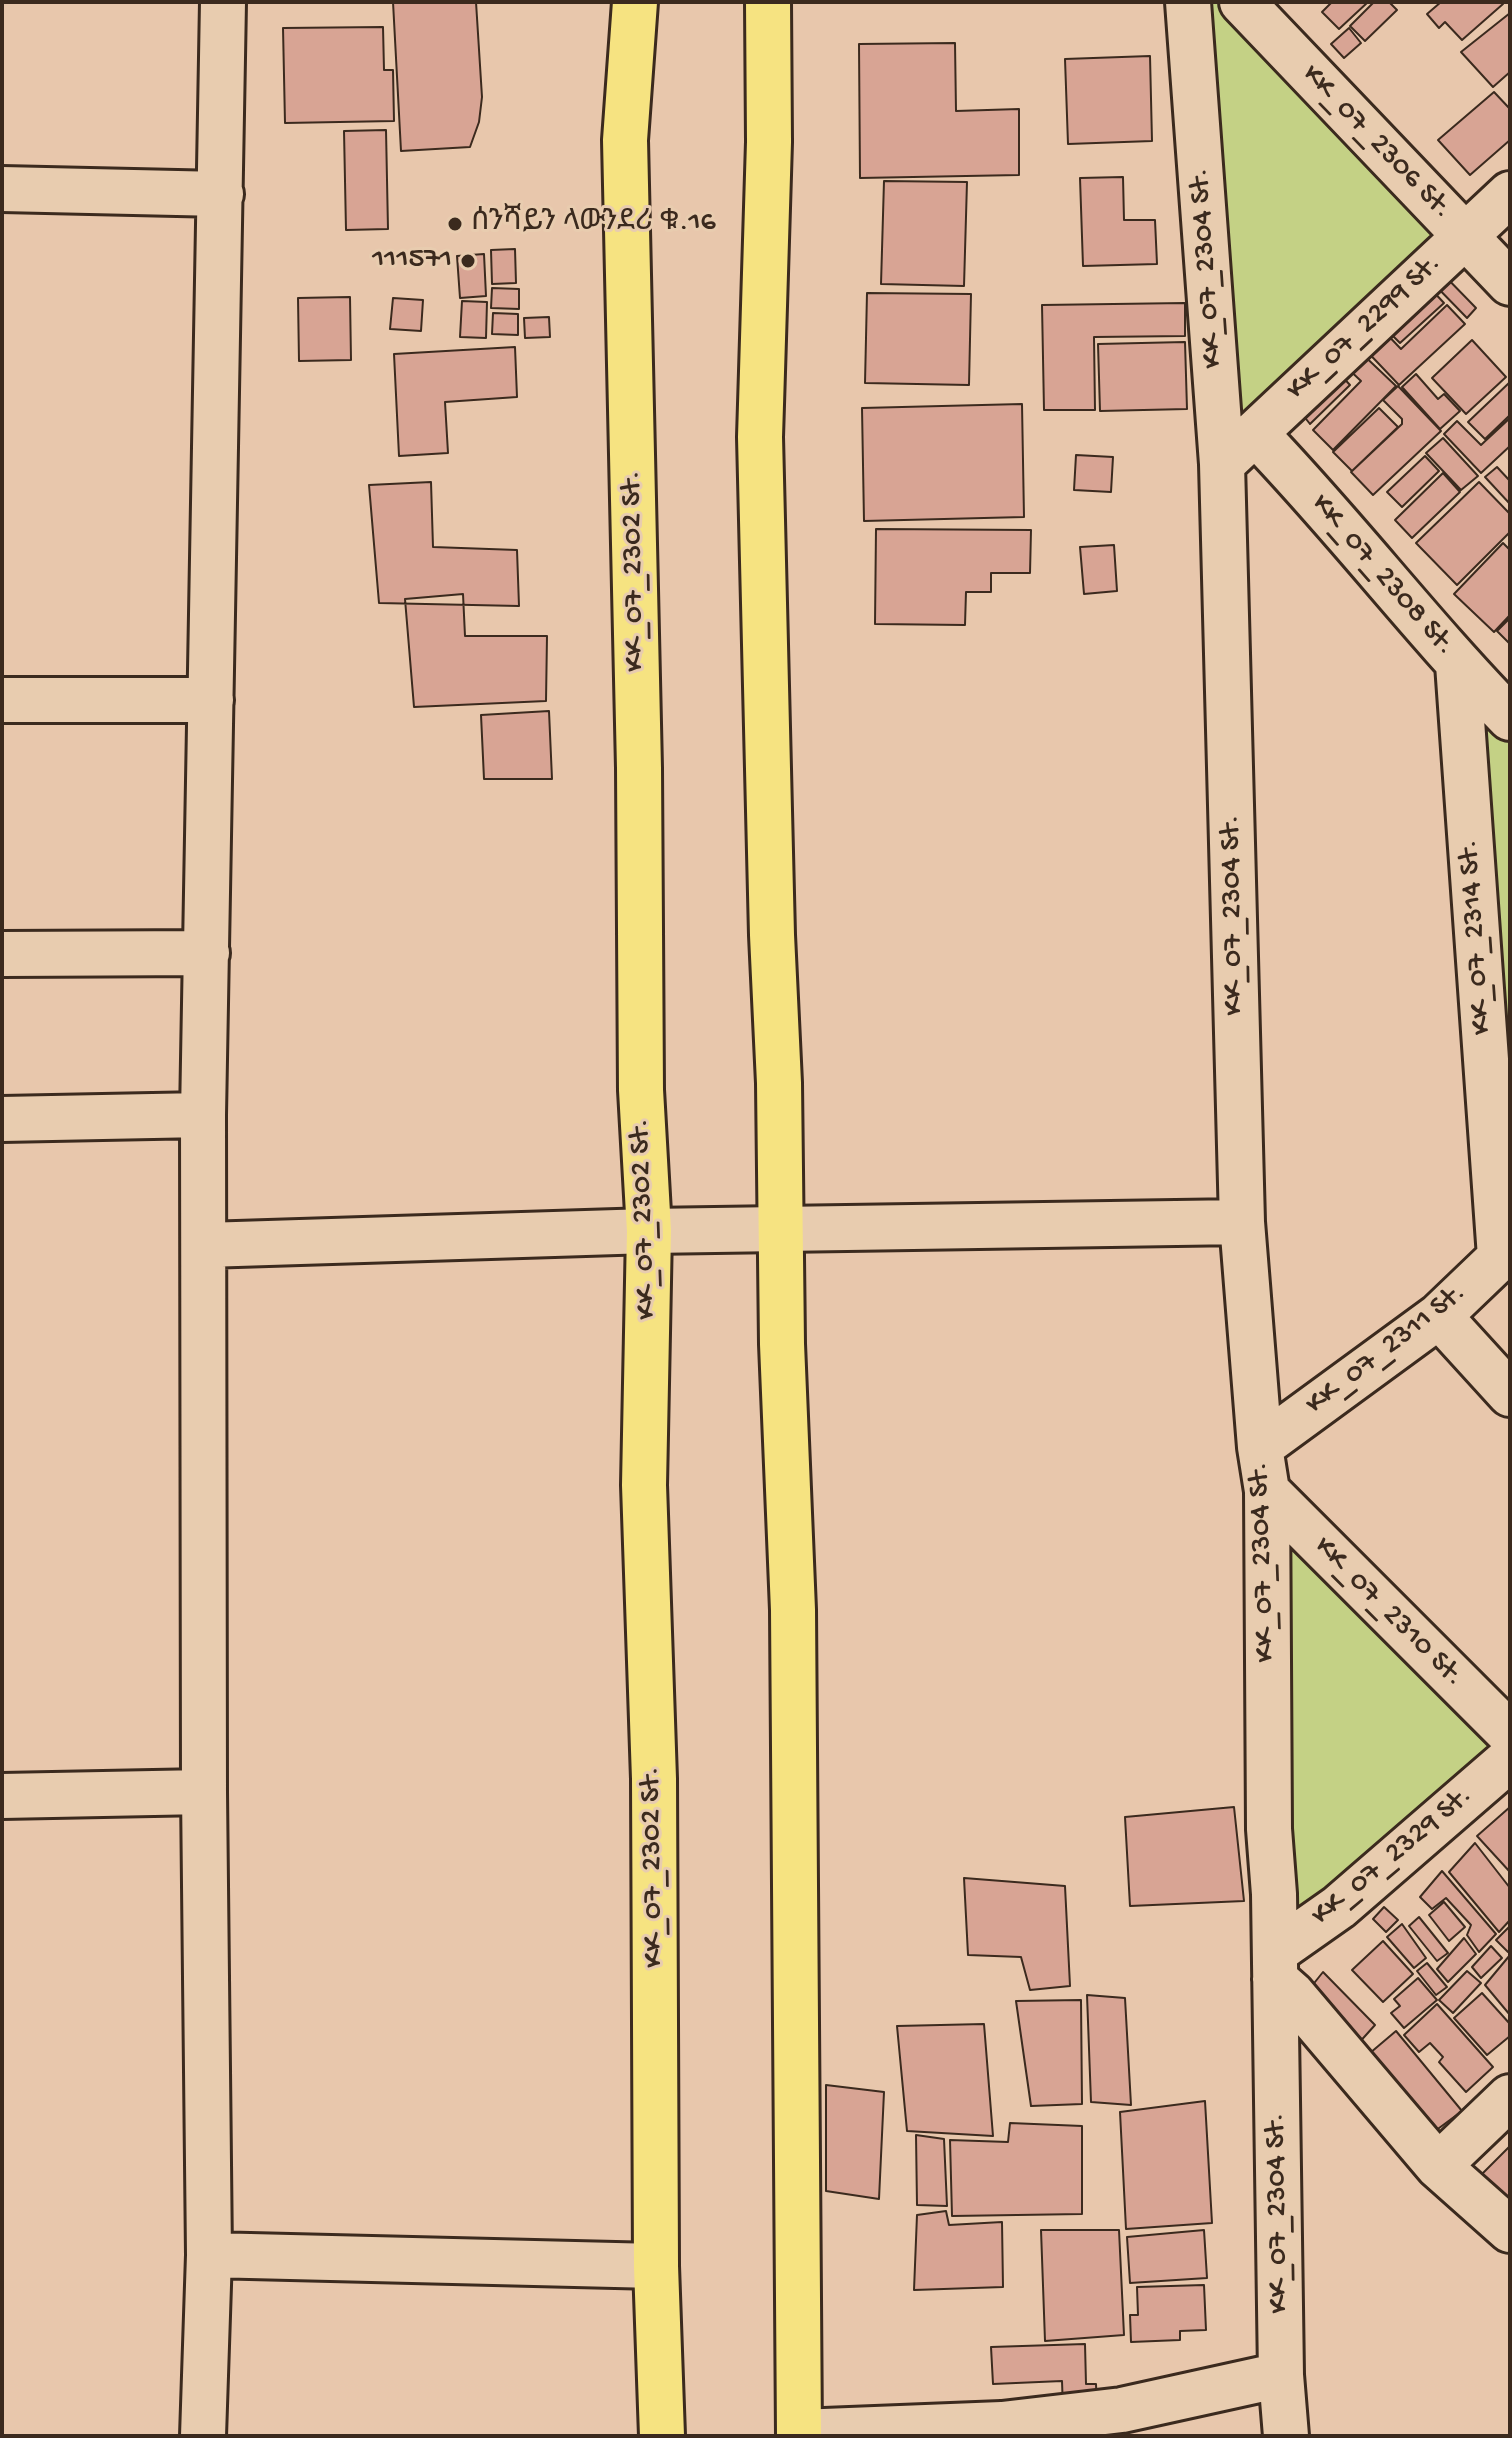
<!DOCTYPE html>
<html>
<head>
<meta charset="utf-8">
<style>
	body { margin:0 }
	#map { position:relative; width:1512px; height:2438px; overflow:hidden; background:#e8c7ac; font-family:"Gochi Hand",sans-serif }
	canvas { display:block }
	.frame { position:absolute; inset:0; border:4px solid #3b2a1e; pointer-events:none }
</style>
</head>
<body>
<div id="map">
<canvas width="1512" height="2438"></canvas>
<div class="frame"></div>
</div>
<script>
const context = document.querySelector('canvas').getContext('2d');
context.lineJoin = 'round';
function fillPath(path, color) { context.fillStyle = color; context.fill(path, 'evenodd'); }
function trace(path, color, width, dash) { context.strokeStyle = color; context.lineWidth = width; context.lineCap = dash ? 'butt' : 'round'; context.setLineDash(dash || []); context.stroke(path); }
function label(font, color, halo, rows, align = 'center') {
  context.font = font + ' "Gochi Hand","Noto Sans Ethiopic",sans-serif'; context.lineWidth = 6; context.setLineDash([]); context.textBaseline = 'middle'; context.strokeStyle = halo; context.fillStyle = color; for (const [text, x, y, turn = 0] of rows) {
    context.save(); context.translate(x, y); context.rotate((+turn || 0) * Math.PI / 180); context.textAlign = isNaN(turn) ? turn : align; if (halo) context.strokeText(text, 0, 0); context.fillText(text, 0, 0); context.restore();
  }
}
const green = new Path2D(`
	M1192,2H1226L1464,235L1222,464Z
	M1458,664L1510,718V1248Z
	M1267,1491L1510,1734L1275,1952Z`);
const building = new Path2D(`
	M393,2H476L482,97L479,122L470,147L401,151Z
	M1332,2H1368L1339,29L1322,12Z
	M1374,2H1389L1397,10L1365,41L1350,26Z
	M1441,2H1501L1503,4L1462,40L1445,22L1439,28L1427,14Z
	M1510,13V72L1493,87L1461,52Z
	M383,27L384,70H393L394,121L285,123L283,28Z
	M1349,28L1361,43L1344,58L1331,44Z
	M955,43L956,111L1019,109V175L860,178L859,44Z
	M1150,56L1152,141L1068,144L1065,59Z
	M1494,92L1510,109V140L1470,175L1438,140Z
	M386,130L388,229L346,230L344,131Z
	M1123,177L1124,220H1155L1157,264L1083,266L1080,178Z
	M884,181L967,182L964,286L881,284Z
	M515,249L516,283L492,284L491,250Z
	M484,254L486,296L460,298L457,256Z
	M1439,270L1476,308L1467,318L1430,280Z
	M1429,287L1444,303L1400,343L1384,327Z
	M492,288L519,289V309L491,308Z
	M867,293L971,294L969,385L865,383Z
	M350,297L351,360L299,361L298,298Z
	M393,298L423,300L421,331L390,329Z
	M462,301L487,302L486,338L460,337Z
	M1185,303V336L1094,337L1095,410H1044L1042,305Z
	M1447,305L1465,324L1399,385L1359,343L1378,325L1401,349Z
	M493,313L518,314V335L492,334Z
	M549,317L550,337L525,338L524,318Z
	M1472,340L1506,377L1466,414L1432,378Z
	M1185,342L1187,409L1100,411L1098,344Z
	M515,347L517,397L445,402L448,453L399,456L394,354Z
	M1356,348L1396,386L1333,450L1313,430L1361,381L1342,363Z
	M1337,371L1350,385L1310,424L1299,410Z
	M1416,374L1438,399L1444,394L1460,411L1440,429L1402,387Z
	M1510,382V415L1485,439L1468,422Z
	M1398,386L1441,431L1373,495L1351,472L1402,424V419L1383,400Z
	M1022,404L1024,517L864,521L862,408Z
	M1379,408L1398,427L1352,471L1333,452Z
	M1510,418V446L1481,473L1444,434L1457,421L1481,445Z
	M1443,438L1478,476L1461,490L1426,453Z
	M1076,455L1113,457L1111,492L1074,490Z
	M1425,456L1439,471L1402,507L1387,492Z
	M1497,467L1510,481V504L1485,477Z
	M1443,473L1460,492L1412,538L1395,520Z
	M431,482L433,547L517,550L519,606L379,603L369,485Z
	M1479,482L1510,514V532L1457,585L1416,543Z
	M876,529L1031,530L1030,573H991V592H966L965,625L875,624Z
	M1503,543L1510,550V615L1494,632L1454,594Z
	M1114,545L1117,591L1084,594L1080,547Z
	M463,594L465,636H547L546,701L414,707L405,599Z
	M1510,618V644L1497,631Z
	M549,711L552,779H484L481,715Z
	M1234,1807L1244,1901L1130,1906L1125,1817Z
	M1510,1807V1872L1477,1836Z
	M1475,1843L1510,1888V1920L1499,1932L1449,1872Z
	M1442,1871L1496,1934L1479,1952L1467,1935L1471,1925L1446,1898L1432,1909L1420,1897Z
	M964,1878L1065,1886L1070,1986L1030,1990L1021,1957L968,1955Z
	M1444,1902L1465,1927L1449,1941L1429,1915Z
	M1384,1907L1398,1920L1386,1932L1373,1919Z
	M1419,1917L1448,1953L1437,1961L1409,1926Z
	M1402,1924L1426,1958L1414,1968L1387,1937Z
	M1510,1926V1949L1508,1952L1496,1940Z
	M1464,1938L1476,1954L1448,1982L1437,1969Z
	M1383,1941L1413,1974L1383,2002L1352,1970Z
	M1491,1946L1502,1958L1481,1978L1472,1967Z
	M1510,1955V2015L1485,1985Z
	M1427,1963L1447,1987L1436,1995L1417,1971Z
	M1467,1971L1481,1983L1453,2013L1439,2000Z
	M1323,1972L1375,2025L1357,2045L1307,1992Z
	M1418,1978L1437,2000L1404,2028L1391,2013L1400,2006L1394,1999Z
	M1482,1993L1510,2024V2036L1487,2055L1454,2018Z
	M1087,1995L1125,1998L1131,2105L1091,2102Z
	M1081,2000L1082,2104L1031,2106L1016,2001Z
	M1437,2004L1493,2067L1466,2092L1439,2062L1443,2057L1430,2043L1419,2052L1404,2035Z
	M984,2024L993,2136L907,2131L897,2026Z
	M1396,2031L1462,2111L1423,2140L1357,2064Z
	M826,2085L884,2092L879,2199L826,2191Z
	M1205,2101L1212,2223L1126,2229L1120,2112Z
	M1010,2123L1082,2126V2214L952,2216L950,2140L1008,2142Z
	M916,2135L944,2139L947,2206L917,2205Z
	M1510,2146V2205L1482,2174Z
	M946,2211L949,2225L1002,2222L1003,2287L914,2290L917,2215Z
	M1041,2230H1119L1124,2335L1045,2341Z
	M1204,2230L1207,2278L1130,2283L1127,2237Z
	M1204,2285L1206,2330L1180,2331V2340L1131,2342L1130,2315H1138L1137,2287Z
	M1085,2344L1086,2384H1096L1097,2409L1063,2410L1062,2381L993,2384L991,2347Z`);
const street = new Path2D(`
	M1188,2L1222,464L1242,1222L1260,1447L1267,1491L1269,1829L1274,1894L1281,2375L1286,2436
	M1242,2L1510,283
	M2,189L221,194
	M1255,433C1344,525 1421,627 1510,718
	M1222,464L1510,194
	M1458,664L1500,1257
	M2,700H211
	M2,954L207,953
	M2,1119L203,1115
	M205,1245L649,1231L1242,1222
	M1439,1316L1510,1394
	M1260,1447L1439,1316L1510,1248
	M1267,1491L1510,1734
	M2,1796L204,1792
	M1275,1952L1339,1907L1510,1759
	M1275,1979L1292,1994L1438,2166L1510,2230
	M1438,2166L1510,2097
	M209,2255L656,2266
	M799,2432L1002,2424L1122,2410L1281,2375
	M203,2436L209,2255L204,1792L203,1115L223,2`);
const primary = new Path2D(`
	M635,2L625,140L639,768L641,1090L649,1231L644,1485L654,1779L656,2266L662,2436
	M768,2L769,142L760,437L772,935L779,1083L782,1344L793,1610L799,2436`);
const markers = [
	[455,224,8,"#3b2a1e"],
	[468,261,8,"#3b2a1e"]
];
const streetNames = [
	["KK_07_2306 St.",1376,143,46],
	["KK_07_2304 St.",1208,268,-94],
	["KK_07_2299 St.",1365,328,-43],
	["KK_07_2302 St.",635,571,-91],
	["KK_07_2308 St.",1382,576,49],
	["KK_07_2304 St.",1234,915,-91],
	["KK_07_2314 St.",1477,937,-94],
	["KK_07_2302 St.",645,1219,-92],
	["KK_07_2311 St.",1387,1350,-38],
	["KK_07_2304 St.",1264,1562,-92],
	["KK_07_2310 St.",1388,1613,45],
	["KK_07_2329 St.",1393,1857,-40],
	["KK_07_2302 St.",654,1867,-91],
	["KK_07_2304 St.",1279,2213,-91]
];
const poiNames = [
	["ሰንሻይን ላውንደሪ ቁ.16",471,224],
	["111571",452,261,"right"]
];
fillPath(green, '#c4d185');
fillPath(building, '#d8a494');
trace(building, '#3b2a1e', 2);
trace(street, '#3b2a1e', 50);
trace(primary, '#3b2a1e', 50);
trace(street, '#e8ccaf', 44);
trace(primary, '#f6e381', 44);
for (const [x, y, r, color] of markers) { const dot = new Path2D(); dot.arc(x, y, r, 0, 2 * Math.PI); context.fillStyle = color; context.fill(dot); trace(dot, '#e8ccaf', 3); }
label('30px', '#3b2a1e', '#e8ccaf', streetNames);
label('30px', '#3b2a1e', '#e8ccaf', poiNames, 'left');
</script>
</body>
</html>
